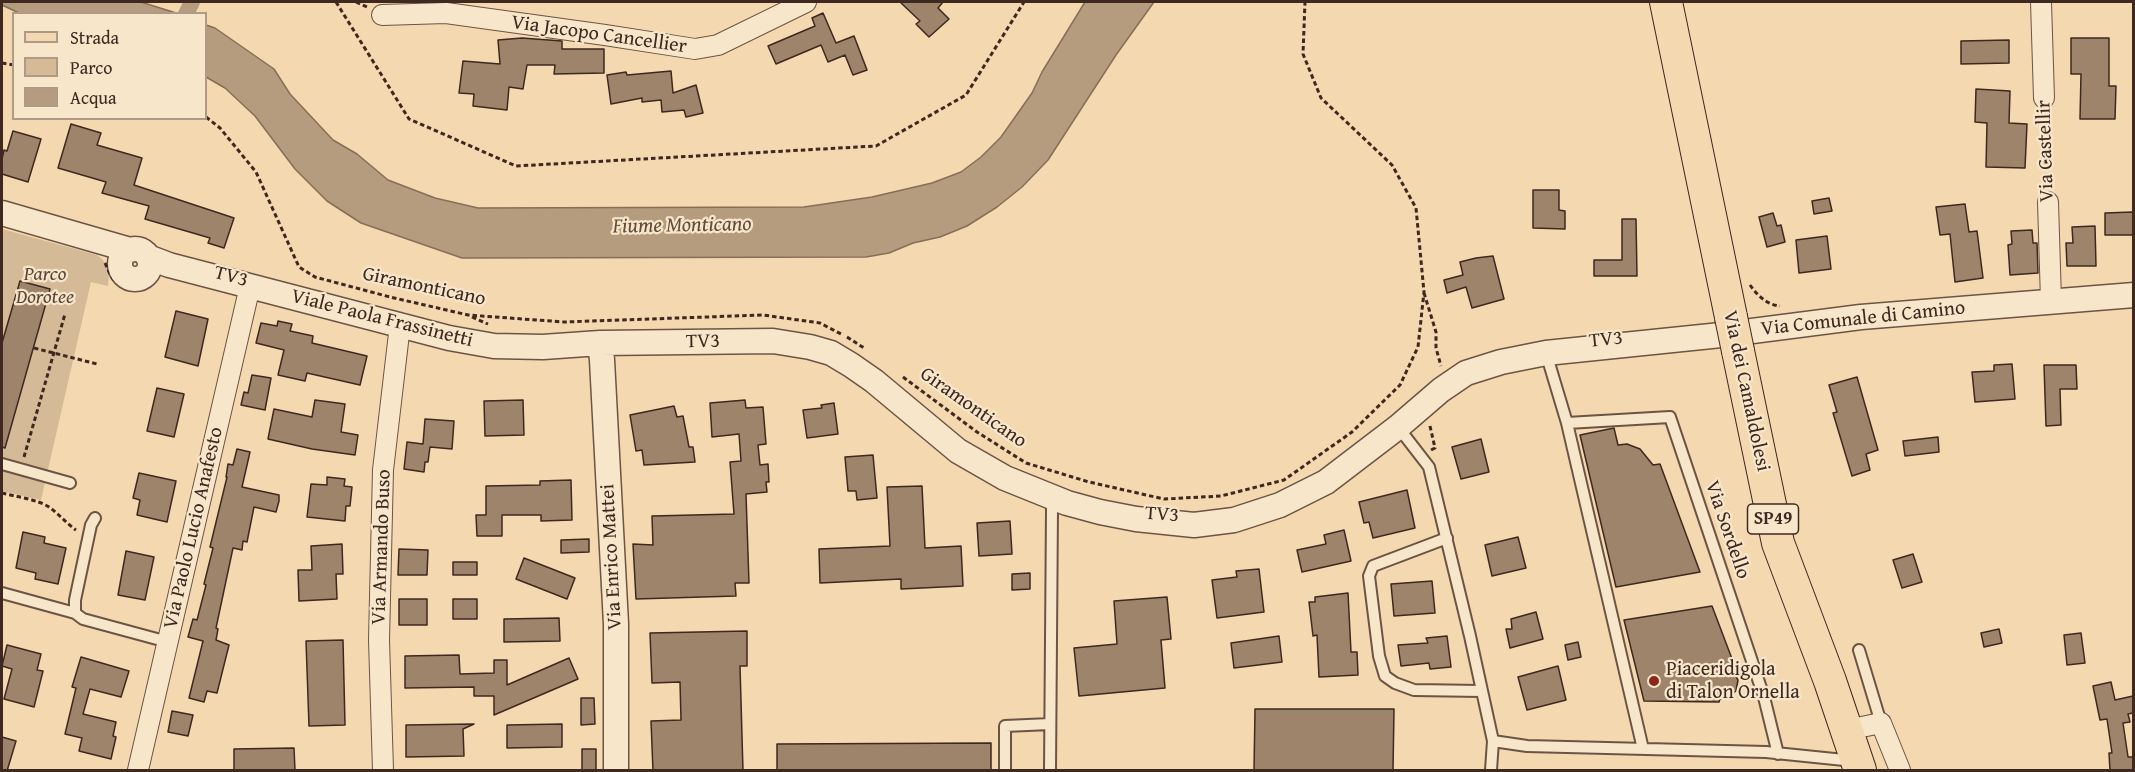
<!DOCTYPE html>
<html>
<head>
<meta charset="utf-8">
<style>
	body { margin:0 }
	#map { position:relative; width:2135px; height:772px; overflow:hidden; background:#f4d8af; font-family:"Gentium Book Plus",serif }
	canvas { display:block }
	.frame { position:absolute; inset:0; border:3px solid #3e2820; pointer-events:none }
	.legend { position:absolute; left:12px; top:12px; width:195px; height:108px; box-sizing:border-box; background:#f8e6cb; border:2px solid #ae9a87; margin:0; padding:8px 10px; list-style:none; font-size:18px; color:#3e2820 }
	.legend li { display:flex; align-items:center; gap:12px; height:30px }
	.legend b { width:30px; border:2px solid #ae9a87 }
</style>
</head>
<body>
<div id="map">
<canvas width="2135" height="772"></canvas>
<div class="frame"></div>
<ul class="legend">
<li><b style="height:8px;background:#f4d8af"></b>Strada</li>
<li><b style="height:16px;background:#d5ba97"></b>Parco</li>
<li><b style="height:16px;background:#b69c7e"></b>Acqua</li>
</ul>
</div>
<script>
const context = document.querySelector('canvas').getContext('2d');
context.lineJoin = 'round';
function fillPath(path, color) { context.fillStyle = color; context.fill(path, 'evenodd'); }
function trace(path, color, width, dash) { context.strokeStyle = color; context.lineWidth = width; context.lineCap = dash ? 'butt' : 'round'; context.setLineDash(dash || []); context.stroke(path); }
function label(font, color, halo, rows, align = 'center') {
  context.font = font + ' "Gentium Book Plus",serif'; context.lineWidth = 4.5; context.setLineDash([]); context.textBaseline = 'middle'; context.strokeStyle = halo; context.fillStyle = color; for (const [text, x, y, turn = 0] of rows) {
    context.save(); context.translate(x, y); context.rotate((+turn || 0) * Math.PI / 180); context.textAlign = isNaN(turn) ? turn : align; if (halo) context.strokeText(text, 0, 0); context.fillText(text, 0, 0); context.restore();
  }
}
const green = new Path2D(`
	M2,229L97,255C109,264 110,271 108,286L91,282L41,500L2,491Z`);
const water = new Path2D(`
	M2,2H141L176,13H19L2,5Z
	M1085,2H1154L1116,55L1048,160L1022,187L997,207L967,226L940,237L913,243L889,253L866,257L462,258L361,223L327,201L295,169L255,116L225,88L206,77V25L215,28L274,69L290,94L333,140L357,154L388,180L435,198L478,208L804,207L872,197L932,183L961,172L981,157L1001,137L1032,93L1042,72Z`);
const canal = new Path2D(`
	M186,14L192,2`);
const building = new Path2D(`
	M900,2H943L938,8L949,19L929,37L916,24L920,21Z
	M823,13L836,43L854,36L867,70L853,75L845,55L828,62L821,45L776,64L768,46L815,26L812,18Z
	M522,38L562,41V49H604V73L554,74L555,65H527L523,89L509,87L507,110L473,106L474,94L459,93L463,61L500,64L498,40Z
	M2071,38H2109V86H2116L2115,119H2080L2081,74H2071Z
	M2009,40V63L1961,64V41Z
	M671,71L673,93L696,85L703,113L686,117L684,110L662,112L661,100L642,102V98L611,104L607,75L626,72L627,75Z
	M1976,89L2010,91L2009,123L2027,124L2025,168L1986,167L1987,123L1975,122Z
	M71,124L101,133L97,145L142,158L134,185L234,218L224,248L208,243L210,238L145,219L149,206L102,193L106,182L58,168Z
	M13,131L41,139L28,182L2,174V159L4,150L7,151Z
	M1533,190H1559V210L1565,211V229L1533,228Z
	M1829,198L1832,211L1814,214L1812,201Z
	M1965,204L1969,232L1977,231L1983,278L1955,282L1950,234L1940,235L1936,207Z
	M2133,212V235H2105V213Z
	M1773,213L1777,226L1781,225L1785,242L1767,247L1759,217Z
	M1622,219H1636L1637,276H1594V260H1622Z
	M2095,226L2096,266H2067L2066,243H2073L2072,227Z
	M2032,230L2033,243H2037L2038,273L2010,275L2008,245L2012,244L2011,231Z
	M1827,236L1831,269L1799,273L1796,240Z
	M1493,256L1504,299L1472,308L1466,287L1447,293L1444,280L1463,275L1460,262L1476,258Z
	M20,281L50,289L5,448L2,447V343Z
	M176,311L208,319L198,366L165,357Z
	M278,321L292,324L290,331L313,336L312,343L367,356L360,385L307,373L305,381L278,375L284,350L256,343L261,323L277,326Z
	M2012,364L2015,399L1975,402L1972,372L1994,371V365Z
	M2044,365H2076L2077,389H2060L2061,425L2046,426Z
	M252,375L271,378L265,410L241,405L244,392L248,393Z
	M1857,377L1878,450L1866,454L1870,470L1852,476L1833,413L1837,412L1829,385Z
	M157,388L184,394L174,437L147,431Z
	M315,400L345,404L341,432L358,435L355,455L312,449L268,439L274,409L312,417Z
	M523,400L524,435L485,436L484,401Z
	M745,400L746,408L763,407L766,444L758,445L760,465L768,464L769,482H766L767,492L746,494L749,583H735L736,596L636,599L633,544L653,545L652,516L734,514L730,462L741,461L739,434L712,437L710,403Z
	M834,403L838,434L807,438L803,410L822,408L821,405Z
	M674,406L677,417L683,416L689,447H693L695,462L644,465L642,450L636,451L630,415Z
	M425,419L454,421L452,449L430,447L428,462H425L424,472L404,469L407,442L423,444Z
	M1614,428L1618,445L1627,444L1640,449L1653,465L1660,464L1700,572L1616,587L1580,435Z
	M1938,437L1939,452L1905,456L1903,441Z
	M1481,439L1489,472L1461,479L1452,447Z
	M237,449L250,452L242,487L279,495V501L276,512L254,507L247,542L243,541L242,550L233,548L216,628L218,629L216,640L229,645L217,693L207,691L204,702L189,698L203,641L188,637L193,619L197,620L206,585L204,584L213,548L210,547L227,477H226L228,464L233,465Z
	M873,455L877,498L857,500L856,491H848L845,457Z
	M139,473L176,481L167,522L137,515L140,500L133,498Z
	M327,477L345,479L344,486L352,487L350,506H346L345,521L307,517L311,484L327,485Z
	M571,480L572,520L541,521V515H502V536H477L476,515H486V486L540,485V481Z
	M922,486L925,548L961,546L963,586L901,589V579L820,583L819,549L890,546L887,487Z
	M1407,490L1415,528L1373,538L1369,522L1364,523L1359,502Z
	M1010,521L1012,554L979,556L977,523Z
	M1344,530L1351,561L1302,572L1297,550L1326,544L1324,535Z
	M23,532L45,537L44,543L66,548L58,584L35,579L36,573L16,568Z
	M1518,537L1526,568L1492,576L1485,545Z
	M589,539V552L561,553V540Z
	M342,544L343,574H336L337,599L299,601L298,570H312L311,546Z
	M399,549L428,550L427,575H398Z
	M126,551L154,557L145,600L118,595Z
	M1913,554L1922,582L1902,588L1893,560Z
	M524,558L575,578L567,599L516,579Z
	M453,562H477V575H453Z
	M1259,569L1264,612L1217,618L1212,580L1237,577L1236,571Z
	M1030,573V589L1012,590V574Z
	M1432,581L1435,613L1394,616L1391,584Z
	M1348,593L1351,652H1357L1358,675L1319,677L1317,635L1313,636L1309,602H1315V597Z
	M1167,597L1171,639L1161,640L1165,688L1079,696L1074,648L1117,644L1114,601Z
	M399,599H427V625H399Z
	M453,599H477V619H453Z
	M1712,606L1737,672L1735,675L1738,680L1736,691L1726,698L1720,699L1719,702L1644,701L1624,620Z
	M1536,612L1543,639L1510,648L1506,629H1512L1511,619Z
	M559,618L560,641L504,642V619Z
	M1999,629L2002,643L1984,647L1981,633Z
	M747,631V666H740L743,771H653L651,721L681,720L680,682L652,683L650,633Z
	M2081,633L2085,663L2067,665L2064,635Z
	M1279,636L1282,662L1234,668L1231,643Z
	M1447,636L1451,667L1430,669L1429,663L1401,666L1398,645L1428,643L1426,638Z
	M343,640L345,725L309,726L306,641Z
	M1578,642L1581,657L1568,660L1565,645Z
	M7,645L41,654L37,670L43,671L34,707L4,699L12,669L2,666Z
	M459,655L460,674L494,673V660H507V685L569,658L578,679L494,715V696H474V687L405,688V656Z
	M81,657L129,671L121,697L90,689L83,714L116,722L113,736L116,737L111,759L79,751L82,738L65,734L76,688L72,687Z
	M1558,666L1566,700L1527,710L1518,677Z
	M2111,682L2115,700L2133,696V713L2128,714L2130,722L2123,723L2128,757H2133V771H2110L2109,753H2112L2107,719L2100,720L2093,686Z
	M581,698H594L595,724L581,725Z
	M1255,709H1394L1393,771H1254Z
	M172,711L193,715L188,736L168,732Z
	M474,724L463,729L464,756L406,757V725Z
	M562,724V747L507,748V725Z
	M2,737L16,741L7,771H2Z
	M991,743V771H777V744Z
	M294,748L295,771H234V749Z
	M582,749H596V771H582Z`);
const path = new Path2D(`
	M336,2L409,119L516,166L876,146L966,95L1024,2
	M356,2L367,7
	M2,63L14,65
	M2044,114L2047,185
	M206,117L220,128L256,172L299,267L315,277L390,297L468,315L564,322L763,315L820,323L841,334
	M105,263C108,269 110,276 115,281C125,289 144,288 154,281
	M1750,285C1757,295 1767,305 1780,306
	M1424,293L1436,332V348L1441,366
	M472,317L488,324
	M847,337L864,348
	M2,338L3,339
	M34,348L97,364
	M903,377L977,432L1026,463L1089,482L1164,499L1221,496L1284,480L1352,432L1400,385L1418,347L1424,292L1416,208L1392,165L1321,98L1303,54L1305,2
	M1430,426L1435,448L1431,450
	M24,457L65,314
	M2,493C17,497 36,499 49,507C59,514 66,523 76,530`);
const service = new Path2D(`
	M1546,353L1567,423L1643,749
	M1567,423L1670,417L1764,697L1778,754
	M1398,427L1429,467L1470,636L1493,741L1491,770
	M2,464L70,483
	M95,518L91,525L75,600V613L83,619L168,642
	M1447,538L1373,566L1369,576L1379,656L1385,676L1395,683L1414,690L1482,691
	M2,593L75,613
	M1859,650L1881,723
	M1493,741L1527,746L1766,752L1854,761
	M1005,770V726L1050,724
	M1050,770L1052,509`);
const minor = new Path2D(`
	M2041,2L2044,98
	M382,15L446,13L605,35L695,49L718,45L806,2
	M2048,202L2051,301
	M1847,730L1881,723L1900,770
	M138,770L250,286
	M383,770L379,640L383,470L400,325`);
const tertiary = new Path2D(`
	M2,213L130,250
	M120 264a15 15 0 1 1 30 0a15 15 0 1 1-30 0Z
	M148,257L169,265L449,338L494,346L543,347L600,343L773,341L810,347L831,353L851,365L874,381L958,451L1005,478L1067,503L1100,512L1136,519L1194,525L1234,520L1280,505L1326,482L1398,427L1441,390L1466,373L1501,362L1546,353L1721,335L1861,317L2134,295
	M600,343L602,360L616,624V770`);
const primary = new Path2D(`
	M1666,2L1731,317
	M1738,351L1778,543L1830,681L1860,770`);
const primaryBridge = new Path2D(`
	M1731,317L1738,351`);
const markers = [
	[1654,681,6,"#8f2418"]
];
const shields = [
	[1773,519,51]
];
const shieldNames = [
	["SP49",1773,519]
];
const streetNames = [
	["Via Jacopo Cancellier",599,35,8],
	["Via Castellir",2046,151,-92],
	["TV3",231,277,15],
	["Giramonticano",424,287,12],
	["Viale Paola Frassinetti",382,319,14],
	["Via Comunale di Camino",1863,319,-6],
	["TV3",1606,340,-6],
	["TV3",703,342,-1],
	["Via dei Camaldolesi",1746,391,78],
	["Giramonticano",973,408,35],
	["TV3",1162,515,4],
	["Via Paolo Lucio Anafesto",194,528,-77],
	["Via Sordello",1727,530,71],
	["Via Armando Buso",382,547,-88],
	["Via Enrico Mattei",612,557,-93]
];
const parkNames = [
	["Parco",45,275],
	["Dorotee",45,298]
];
const poiNames = [
	["Piaceridigola",1666,670],
	["di Talon Ornella",1666,693]
];
const waterNames = [
	["Fiume Monticano",682,226,-1]
];
fillPath(green, '#d5ba97');
fillPath(water, '#b69c7e');
trace(water, '#866e58', 1.5);
trace(canal, '#b69c7e', 16);
fillPath(building, '#9d846a');
trace(building, '#3e2820', 1.5);
trace(service, '#6c5444', 14);
trace(minor, '#6c5444', 22);
trace(tertiary, '#6c5444', 27);
trace(primary, '#3e2820', 34);
trace(path, '#3e2820', 3, [4.5, 3]);
trace(service, '#f8e6cb', 10);
trace(minor, '#f8e6cb', 20);
trace(tertiary, '#f8e6cb', 24);
trace(primary, '#f4d8af', 32);
trace(primaryBridge, '#3e2820', 34, []);
trace(primaryBridge, '#f4d8af', 32);
for (const [x, y, r, color] of markers) { const dot = new Path2D(); dot.arc(x, y, r, 0, 2 * Math.PI); context.fillStyle = color; context.fill(dot); trace(dot, '#f8e6cb', 2); }
for (const [x, y, w] of shields) { const box = new Path2D(); box.roundRect(x - w / 2, y - 15, w, 30, 4.5); context.fillStyle = '#f8e6cb'; context.fill(box); trace(box, '#3e2820', 1.5); }
label('bold 18px', '#3e2820', null, shieldNames);
label('20px', '#3e2820', '#f8e6cb', streetNames);
label('italic 20px', '#5c4538', '#f8e6cb', parkNames);
label('20px', '#3e2820', '#f8e6cb', poiNames, 'left');
label('italic 21px', '#624b3c', '#f8e6cb', waterNames);
</script>
</body>
</html>
